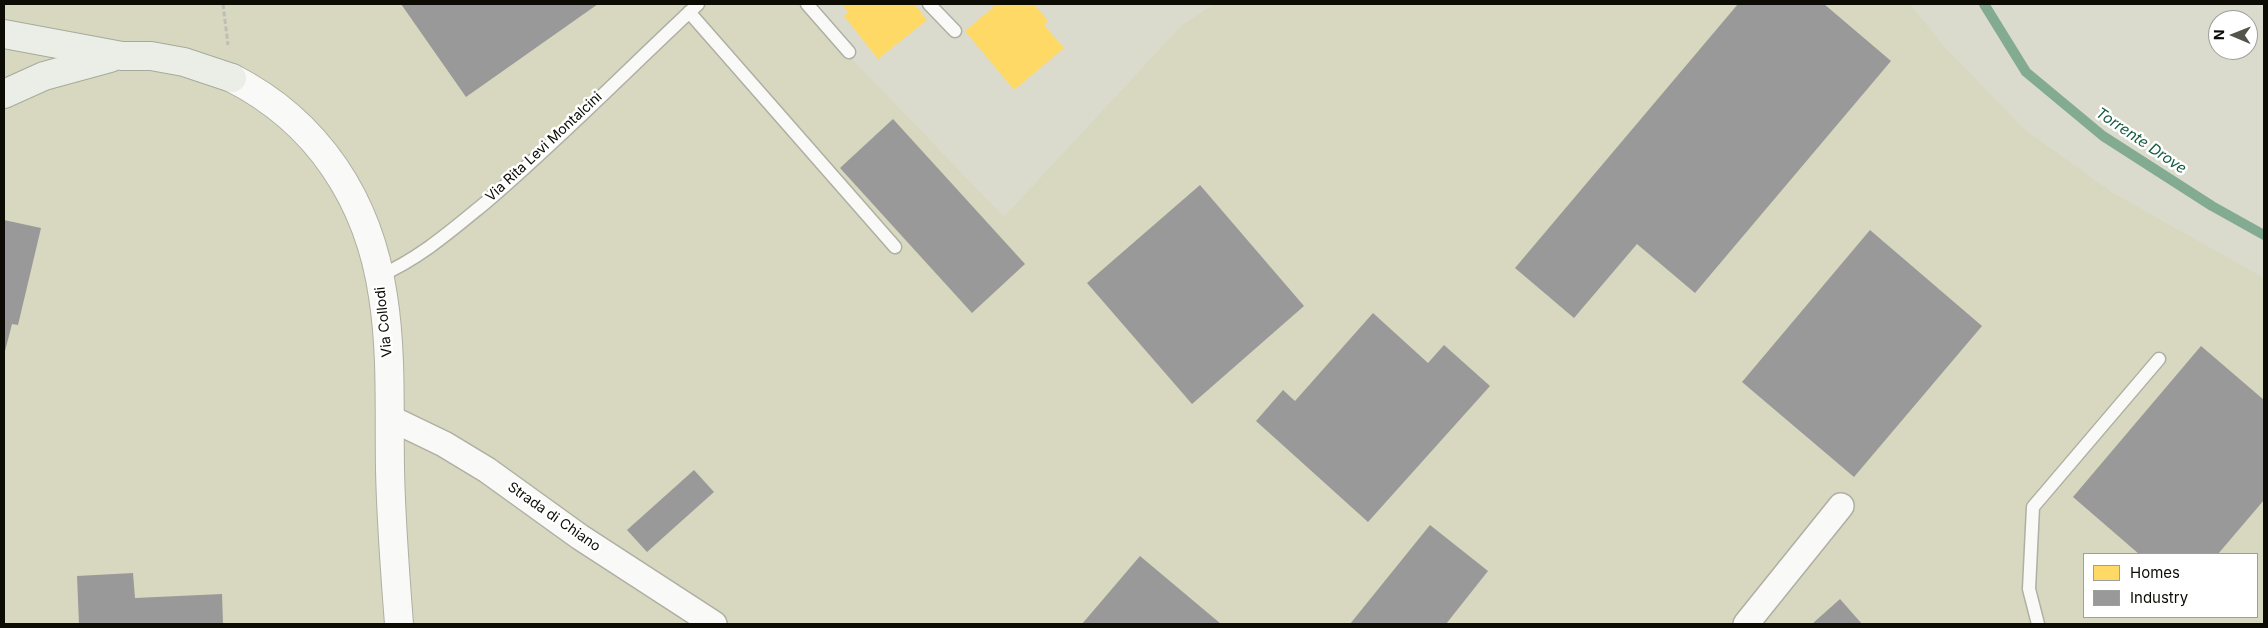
<!DOCTYPE html>
<html>
<head>
<meta charset="utf-8">
<style>
	body { margin:0 }
	#map { position:relative; width:2268px; height:628px; overflow:hidden; background:#dadbcc; font-family:Inter,sans-serif }
	canvas { display:block }
	.frame { position:absolute; inset:0; border:5px solid #0c0c05; pointer-events:none }
	.legend { position:absolute; left:2083px; top:553px; width:175px; height:65px; box-sizing:border-box; background:#fff; border:1px solid #9e9e9b; margin:0; padding:6px 9px; list-style:none; font-size:15px; color:#0c0c05 }
	.legend li { display:flex; align-items:center; gap:10px; height:25px }
	.legend b { width:25px; border:1px solid #9e9e9b }
	.north { position:absolute; left:2208px; top:10px; width:50px; height:50px; box-sizing:border-box; background:#fff; border:1px solid #9e9e9b; border-radius:50%; rotate:271deg; font-size:14px; font-weight:700; line-height:20px; text-align:center; color:#0c0c05 }
	.north::after { content:''; display:block; margin:auto; width:18px; height:22px; background:#54544b; clip-path:polygon(50% 0,100% 100%,50% 72%,0 100%) }
</style>
</head>
<body>
<div id="map">
<canvas width="2268" height="628"></canvas>
<div class="frame"></div>
<ul class="legend">
<li><b style="height:14px;background:#ffd966"></b>Homes</li>
<li><b style="height:14px;background:#999"></b>Industry</li>
</ul>
<div class="north">N</div>
</div>
<script>
const context = document.querySelector('canvas').getContext('2d');
context.lineJoin = 'round';
function fillPath(path, color) { context.fillStyle = color; context.fill(path, 'evenodd'); }
function trace(path, color, width, dash) { context.strokeStyle = color; context.lineWidth = width; context.lineCap = dash ? 'butt' : 'round'; context.setLineDash(dash || []); context.stroke(path); }
function label(font, color, halo, rows, align = 'center') {
  context.font = font + ' Inter,sans-serif'; context.lineWidth = 5; context.setLineDash([]); context.textBaseline = 'middle'; context.strokeStyle = halo; context.fillStyle = color; for (const [text, x, y, turn = 0] of rows) {
    context.save(); context.translate(x, y); context.rotate((+turn || 0) * Math.PI / 180); context.textAlign = isNaN(turn) ? turn : align; if (halo) context.strokeText(text, 0, 0); context.fillText(text, 0, 0); context.restore();
  }
}
const built = new Path2D(`
	M4,4H799L1004,217L1181,26L1214,4H1910L1941,43L2025,130L2113,193L2264,278V624H4ZM2084,554H2257V617H2084Z`);
const homes = new Path2D(`
	M841,4H914L927,20L878,59L844,16L848,12Z
	M997,4H1034L1048,21L1044,25L1064,48L1014,90L965,31Z`);
const industry = new Path2D(`
	M401,4H598L466,97Z
	M1738,4H1824L1891,61L1695,293L1637,244L1574,318L1515,268Z
	M893,119L1025,264L972,313L840,168Z
	M1200,185L1304,306L1192,404L1087,283Z
	M4,220L41,228L18,325L12,324L4,355Z
	M1870,230L1982,326L1854,477L1742,382Z
	M1373,313L1428,363L1444,345L1490,386L1368,522L1256,421L1283,390L1295,401Z
	M2201,346L2264,400V500L2218,554H2139L2073,497Z
	M694,470L714,492L647,552L627,530Z
	M1430,525L1488,571L1446,624H1350Z
	M1140,556L1221,624H1082Z
	M133,573L135,598L222,594L223,624H79L77,576Z
	M1840,599L1862,624H1812Z`);
const stream = new Path2D(`
	M1984,4L2026,72L2103,136L2212,206L2264,235`);
const path = new Path2D(`
	M223,4L228,45`);
const service = new Path2D(`
	M807,4L849,52
	M929,4L955,31
	M689,12L895,247
	M379,276C419,259 452,230 485,203C559,140 627,70 698,4
	M2038,624L2029,589L2033,507L2159,359`);
const minor = new Path2D(`
	M390,418L444,444L487,470L580,537L714,624
	M1746,624L1841,506`);
const tertiary = new Path2D(`
	M232,78C318,122 369,200 383,296C392,353 389,412 390,469C391,521 395,573 399,624`);
const primary = new Path2D(`
	M4,34L122,56H151L184,62L232,78
	M4,94L44,76L110,58`);
const streetNames = [
	["Via Rita Levi Montalcini",544,147,-43],
	["Via Collodi",384,322,-96],
	["Strada di Chiano",554,517,35]
];
const waterNames = [
	["Torrente Drove",2141,141,34]
];
fillPath(built, '#d7d8bf');
fillPath(homes, '#ffd966');
fillPath(industry, '#999');
trace(stream, '#82ab92', 10);
trace(service, '#afafa3', 15);
trace(minor, '#afafa3', 28);
trace(tertiary, '#afafa3', 30);
trace(primary, '#a5ab9b', 30);
trace(path, '#bebeb9', 3, [5, 2.5]);
trace(service, '#f9faf7', 12);
trace(minor, '#f9faf7', 25);
trace(tertiary, '#f9faf7', 28);
trace(primary, '#eaeee6', 28);
label('14px', '#0c0c05', '#fff', streetNames);
label('italic 15px', '#145b3f', '#fff', waterNames);
</script>
</body>
</html>
